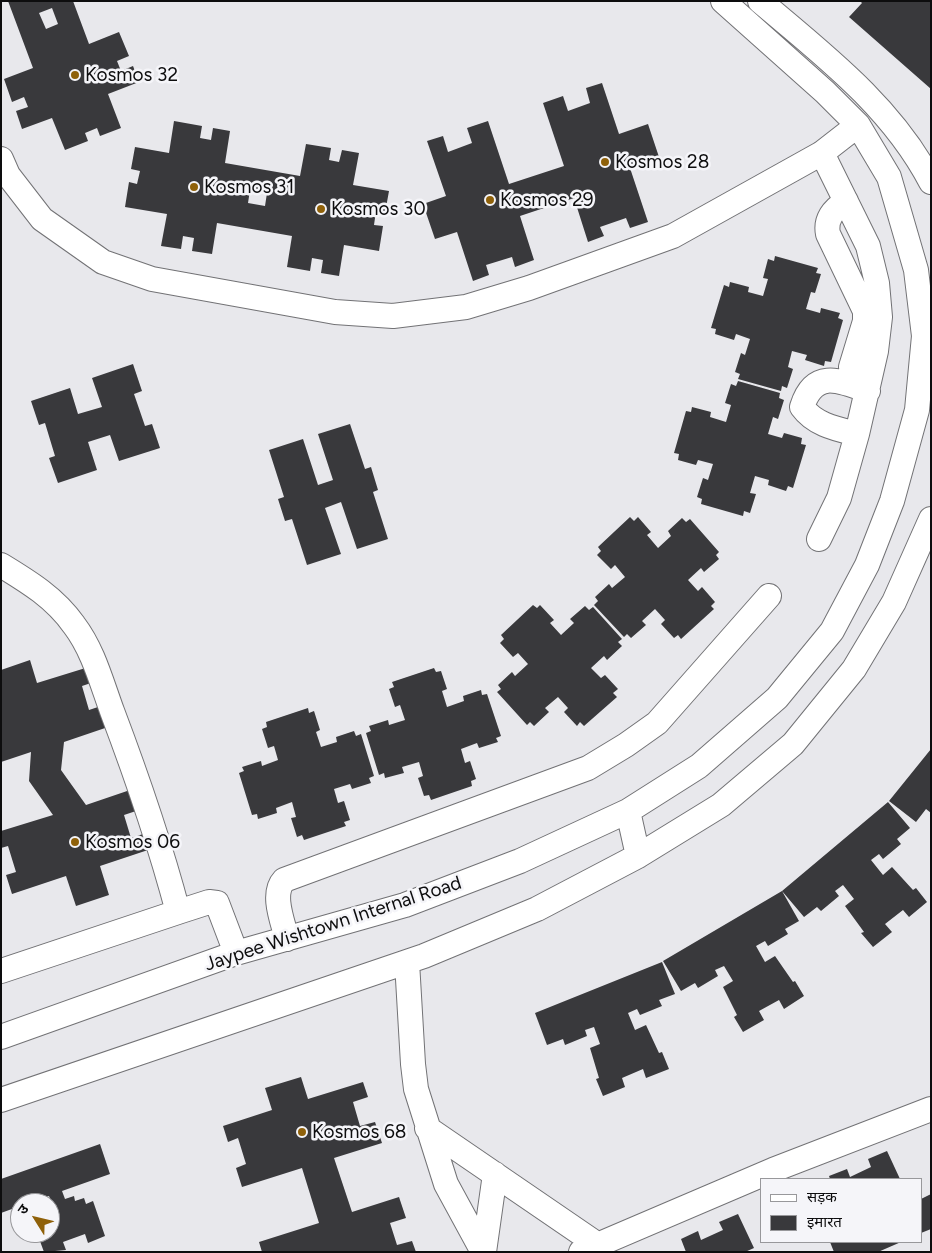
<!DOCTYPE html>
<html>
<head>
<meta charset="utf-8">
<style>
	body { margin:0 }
	#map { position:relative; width:932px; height:1253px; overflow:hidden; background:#e8e8ec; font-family:Figtree,"Noto Sans Devanagari",sans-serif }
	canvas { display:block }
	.frame { position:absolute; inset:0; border:2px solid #0d0d0e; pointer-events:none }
	.legend { position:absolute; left:760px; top:1178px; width:162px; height:65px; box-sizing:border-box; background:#f5f5f9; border:1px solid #98989b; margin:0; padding:6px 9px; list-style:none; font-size:15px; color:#0d0d0e }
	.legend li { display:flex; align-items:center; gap:10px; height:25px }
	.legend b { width:25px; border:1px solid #98989b }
	.north { position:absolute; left:10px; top:1193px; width:50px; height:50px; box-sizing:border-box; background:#f5f5f9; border:1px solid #98989b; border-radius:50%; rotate:306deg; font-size:14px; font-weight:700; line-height:20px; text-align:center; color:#0d0d0e }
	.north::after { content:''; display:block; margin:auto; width:18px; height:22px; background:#8f610a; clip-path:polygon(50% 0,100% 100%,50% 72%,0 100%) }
</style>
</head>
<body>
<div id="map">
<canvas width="932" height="1253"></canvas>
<div class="frame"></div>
<ul class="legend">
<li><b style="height:6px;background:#fff"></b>सड़क</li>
<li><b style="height:14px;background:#39393c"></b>इमारत</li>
</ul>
<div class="north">उ</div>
</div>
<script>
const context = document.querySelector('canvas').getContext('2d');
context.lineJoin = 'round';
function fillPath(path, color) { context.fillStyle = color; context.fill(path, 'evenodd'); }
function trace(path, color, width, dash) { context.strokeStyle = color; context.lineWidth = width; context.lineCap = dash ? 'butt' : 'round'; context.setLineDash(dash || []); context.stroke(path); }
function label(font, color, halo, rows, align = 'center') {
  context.font = font + ' Figtree,sans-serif'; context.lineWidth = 5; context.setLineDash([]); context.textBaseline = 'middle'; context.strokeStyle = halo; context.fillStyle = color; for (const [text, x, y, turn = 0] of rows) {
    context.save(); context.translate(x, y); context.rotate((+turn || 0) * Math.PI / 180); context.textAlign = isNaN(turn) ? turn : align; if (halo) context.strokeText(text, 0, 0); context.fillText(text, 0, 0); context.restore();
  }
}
const building = new Path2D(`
	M8,1H73L89,44L119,32L129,56L117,61L121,71L133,66L139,82L108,94L121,128L100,136L97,128L85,133L88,141L65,150L52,118L22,129L16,111L28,107L24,97L12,102L4,79L33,68ZM52,8L58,24L46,29L39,13Z
	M860,1H931V89L849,17L862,3Z
	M602,83L619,134L648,124L659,157L630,168L648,222L630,228L626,218L600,227L604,236L588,242L574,198L520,216L534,260L515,267L512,257L486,265L489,275L473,281L457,232L435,239L423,204L446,196L427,141L443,136L448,152L472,143L467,128L488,121L509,184L564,166L543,103L563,96L568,111L590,103L586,88Z
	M174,121L202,126L200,138L211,140L213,128L230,131L225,163L300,176L306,144L331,148L329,160L339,162L342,150L359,153L353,185L389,191L385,213L376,211L374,225L383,226L379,251L344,245L339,276L321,273L323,260L312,258L310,271L287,267L292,236L217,223L212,254L192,251L194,238L183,236L181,249L161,246L167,214L125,207L129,182L137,184L140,171L131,169L135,147L169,153ZM250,190L267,193L265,206L248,203Z
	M775,256L818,268L816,273L821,274L815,293L811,292L806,309L820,313L821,308L840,313L838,318L843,320L831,362L825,361L824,366L805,360L807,355L792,351L788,367L793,369L787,388L782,386L781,391L738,379L740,374L735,372L741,353L745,355L750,339L736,334L734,340L715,334L716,329L711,328L724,285L729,287L730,282L749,287L748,292L763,296L768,279L763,278L768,259L774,261Z
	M133,364L142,391L134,394L145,426L152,424L160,448L119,461L110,435L88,442L97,470L58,483L49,458L55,456L45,423L39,425L31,401L70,388L78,414L102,407L92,378Z
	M738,381L780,393L779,398L784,400L778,419L773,417L768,434L782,438L784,433L802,438L801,444L806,445L793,488L788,486L786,491L768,485L769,480L755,476L750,493L756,494L750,513L744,511L743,516L701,504L702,499L697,497L703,478L708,480L713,464L698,460L696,465L678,460L679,454L674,453L686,411L691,412L692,407L711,412L710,417L726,422L731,405L725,403L731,384L736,386Z
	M350,424L365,469L371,467L378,490L373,492L388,539L357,549L341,502L325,508L341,554L307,565L292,519L285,521L278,499L284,497L269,450L303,439L318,485L333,480L318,434Z
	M630,517L634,521L638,517L651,532L647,535L658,548L671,536L668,531L682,518L686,522L690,519L719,552L716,555L719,559L704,572L701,568L688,580L698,591L702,587L715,602L711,606L714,609L681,639L678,635L674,638L661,624L665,620L655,609L642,621L646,625L631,638L627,634L624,637L594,605L598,601L595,597L609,584L612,588L625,577L615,565L611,569L597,555L601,551L598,547Z
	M533,605L537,608L540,605L554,620L550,623L561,635L574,623L570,619L585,606L589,610L593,607L622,639L618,642L622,646L607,660L604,656L591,668L601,678L605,675L618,689L613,693L617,697L584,726L580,722L577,726L564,712L568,708L558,697L545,708L549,712L534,726L530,722L527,725L497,692L501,689L498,685L512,672L515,676L528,664L518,653L513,657L500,643L504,639L501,635Z
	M30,660L37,683L92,666L97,681L82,686L89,710L104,705L111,726L64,742L61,770L86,805L133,789L139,810L124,815L131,838L146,833L151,849L100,866L109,895L76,906L66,876L12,894L6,875L16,872L8,846L1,848V831L53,815L29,781L31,752L1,762V670Z
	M434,668L436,672L441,671L447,689L442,691L447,707L464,701L463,696L481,690L482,695L487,694L501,736L496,738L498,742L479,748L477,743L461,749L465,763L470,761L476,779L471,781L472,786L431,800L429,795L424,796L418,778L423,776L419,762L402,767L404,773L385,778L384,773L379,775L366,733L371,731L369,726L388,720L389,725L405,720L400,705L395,707L389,689L394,687L392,682Z
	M308,708L309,713L314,711L320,730L316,732L321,747L337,742L336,737L354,731L356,736L361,734L374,776L369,778L371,783L352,789L350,784L334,789L338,803L344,801L350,820L344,822L346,826L304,840L302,835L297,837L291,818L296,817L292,802L276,808L277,813L258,819L257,814L252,815L239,773L244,771L242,767L261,761L262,766L278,760L274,746L268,748L262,729L267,727L266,722Z
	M931,749V813L926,809L916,822L889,801Z
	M888,802L910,828L897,839L901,844L883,859L879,854L871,860L883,875L892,867L913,890L916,888L927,902L909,917L903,910L885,924L892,932L873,947L861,933L864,932L845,906L854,899L843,885L835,891L839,896L821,911L817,907L804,917L782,891Z
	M782,891L799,921L785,929L788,934L768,946L765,941L756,946L765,962L775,956L793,982L795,981L804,996L784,1009L779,1000L759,1011L764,1020L743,1032L734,1017L737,1015L723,987L733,981L724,966L715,970L718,976L698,988L695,983L681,991L663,961Z
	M662,962L675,994L659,1000L662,1006L640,1015L637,1009L628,1013L635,1030L646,1025L659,1053L662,1052L669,1069L646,1078L643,1069L622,1078L625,1087L603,1096L596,1079L599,1078L590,1048L600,1044L594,1027L585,1030L587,1036L565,1045L563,1039L547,1045L535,1013Z
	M301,1077L308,1099L363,1082L368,1097L353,1102L360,1126L375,1122L382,1143L334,1158L352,1212L399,1197L406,1218L390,1223L397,1245L412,1241L416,1252H262L259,1242L319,1223L302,1168L242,1187L236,1168L246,1164L238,1138L228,1142L223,1126L272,1110L265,1088Z
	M100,1144L110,1174L62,1191L65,1199L74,1196L75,1201L84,1198L86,1204L93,1201L105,1236L88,1243L85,1234L63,1242L66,1250L44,1252L37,1233H50V1205L52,1204L49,1196L29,1203H20V1206L1,1213V1179Z
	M887,1151L900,1179H830L829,1176L847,1169L850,1177L871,1167L868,1159Z
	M931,1194V1229L921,1233V1199Z
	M738,1214L754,1248L745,1252H686L681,1239L698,1231L701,1240L723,1230L719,1222Z
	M830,1242H901L878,1252H834Z`);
const street = new Path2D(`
	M760,1C824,55 892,107 931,182
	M1,159L8,175L42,219L103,262L152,279L335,312L393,316L466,307L529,288L673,236L822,153L858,125
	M846,201C833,210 825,219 828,234L865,311V321L851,367
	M857,434C837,429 815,425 802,407C814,369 839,380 868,391
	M819,539L839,498L857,434L876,351L880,317L877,283L868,246L822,153
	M1,565C29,582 55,598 74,625C93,650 101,681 112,711C137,777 160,844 178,912L1,971
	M628,811L638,856
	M178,912L209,902L217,903L236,953
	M287,939C283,922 271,894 284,880L588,768L626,745L657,723L769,596
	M407,962L413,1064L416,1089L446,1184L483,1252
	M1,1037L236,953L405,905L520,861L628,811L699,766L777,698L832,631L867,565L892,501L917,410L924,336L916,270L889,177L858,125L825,92L723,1
	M1,1100L424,956L537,909L638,856L721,805L793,744L854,669L894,602L931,519
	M427,1128L598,1245
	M484,1252L495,1174
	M581,1252L773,1170L931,1109`);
const markers = [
	[75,75,5,"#8f610a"],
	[605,162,5,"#8f610a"],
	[194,187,5,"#8f610a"],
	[490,200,5,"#8f610a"],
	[321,209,5,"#8f610a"],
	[75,842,5,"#8f610a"],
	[302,1132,5,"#8f610a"]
];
const poiNames = [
	["Kosmos 32",85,75],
	["Kosmos 28",615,162],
	["Kosmos 31",204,187],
	["Kosmos 29",500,200],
	["Kosmos 30",331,209],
	["Kosmos 06",85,842],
	["Kosmos 68",312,1132]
];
const streetNames = [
	["Jaypee Wishtown Internal Road",333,924,-18]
];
fillPath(building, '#39393c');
trace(street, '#727275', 26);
trace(street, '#fff', 24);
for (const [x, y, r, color] of markers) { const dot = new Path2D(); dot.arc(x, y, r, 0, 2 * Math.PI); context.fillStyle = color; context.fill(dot); trace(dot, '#f5f5f9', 2); }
label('19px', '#0d0d0e', '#f5f5f9', poiNames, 'left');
label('19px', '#0d0d0e', '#f5f5f9', streetNames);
</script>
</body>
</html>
